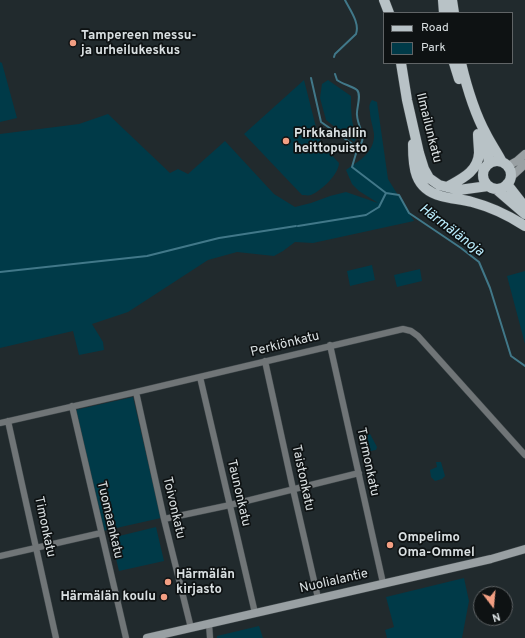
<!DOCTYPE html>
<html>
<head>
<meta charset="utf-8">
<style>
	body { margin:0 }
	#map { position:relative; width:525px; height:638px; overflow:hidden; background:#212a2d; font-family:Overpass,sans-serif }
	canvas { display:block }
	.legend { position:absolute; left:383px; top:12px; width:130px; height:52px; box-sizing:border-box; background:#0e1213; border:1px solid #606466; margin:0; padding:5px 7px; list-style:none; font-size:12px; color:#dae0e2 }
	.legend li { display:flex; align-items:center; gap:8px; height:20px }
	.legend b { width:20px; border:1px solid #606466 }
	.north { position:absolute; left:473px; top:586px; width:40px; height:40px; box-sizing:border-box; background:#0e1213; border:1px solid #606466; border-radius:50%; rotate:164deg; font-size:11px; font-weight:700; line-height:16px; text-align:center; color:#dae0e2 }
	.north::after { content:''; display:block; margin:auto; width:14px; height:18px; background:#f39f83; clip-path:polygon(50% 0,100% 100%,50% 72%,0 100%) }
</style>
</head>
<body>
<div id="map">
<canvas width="525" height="638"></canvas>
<ul class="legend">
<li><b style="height:5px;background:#b8c2c6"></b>Road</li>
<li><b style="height:11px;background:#003a48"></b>Park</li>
</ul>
<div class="north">N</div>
</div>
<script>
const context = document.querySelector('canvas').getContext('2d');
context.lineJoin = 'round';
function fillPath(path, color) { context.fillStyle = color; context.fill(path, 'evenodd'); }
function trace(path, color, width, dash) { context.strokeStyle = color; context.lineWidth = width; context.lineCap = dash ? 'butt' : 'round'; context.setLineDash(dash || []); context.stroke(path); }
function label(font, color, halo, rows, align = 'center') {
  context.font = font + ' Overpass,sans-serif'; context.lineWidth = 3.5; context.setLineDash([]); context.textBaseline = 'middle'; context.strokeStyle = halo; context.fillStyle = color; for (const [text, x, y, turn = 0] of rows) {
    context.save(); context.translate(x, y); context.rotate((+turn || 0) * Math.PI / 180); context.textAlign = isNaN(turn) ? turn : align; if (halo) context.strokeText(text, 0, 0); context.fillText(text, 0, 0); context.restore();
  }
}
const green = new Path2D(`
	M0,62L2,63L17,118L0,122Z
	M304,80L318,135L324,147L339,163C339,174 321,191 311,195C308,196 304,195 302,195L244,134Z
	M328,80L351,96C351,110 351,124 357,137L354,142L326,120L320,98L322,84Z
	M372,100L377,102L388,179L414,221L313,243L295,242L283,251L274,256L237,252L208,260L128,312L92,324L103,342L104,350L79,355L73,331L0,348V134L79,124L108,114L170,173L178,169L188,174L225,141L274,194L295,207L311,203L330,196L346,192L378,203L359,191L352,184L346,170C359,161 375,152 374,134C373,126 370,119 370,112C369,107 369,104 372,100Z
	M372,265L375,280L350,286L347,271Z
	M420,269L422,281L397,287L394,275Z
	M525,271V344L507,276Z
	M133,397L161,518L103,531L75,410Z
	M370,434L377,447L376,450L365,452L362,437Z
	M436,462H441L445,476L442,479L435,481L431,477L430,470L437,467Z
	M156,527L164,561L119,571L111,538Z
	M464,578L469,601L462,638H387L385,630L394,627L386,597Z
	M259,626L263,638H217V636Z`);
const stream = new Path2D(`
	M334,57L335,54L356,34C360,23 350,10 345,0
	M335,74L337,80C342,84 352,86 357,90C362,95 356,109 357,115C358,130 369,136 357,150
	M311,78L321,122L351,143L357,150L352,167L386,193L399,195L409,213L461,248L479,262L490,288L511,356L525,366
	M298,226L366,215L379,207L386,193
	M0,272L147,256L219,238L296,226`);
const street = new Path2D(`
	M330,345L383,583
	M265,361L293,489L318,598
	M200,377L255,613
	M136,392L164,519L191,628
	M72,406L126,638
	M8,421L56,638
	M0,423L136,392L403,329L411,331L418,336L525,455
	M164,519L230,505L359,473
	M0,556L101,533
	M209,624L210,638`);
const secondary = new Path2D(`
	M508,166L517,161L525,154
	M511,177L525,164
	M147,638L491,559L525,549`);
const primary = new Path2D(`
	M384,0L389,13
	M443,0L444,13
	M452,0L454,13
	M401,63L407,100L419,153L424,169L429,178L439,185L459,190L488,186
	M454,63L459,79
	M461,63C467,88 474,112 486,134C491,144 497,152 502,162
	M483,138L487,149L489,163
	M413,144C413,167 414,189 441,196C451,199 461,199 472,202C491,207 508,215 525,226
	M483 175a14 14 0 1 1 28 0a14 14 0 1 1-28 0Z
	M507,184L524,206
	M447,187C461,179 478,172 479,153C479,147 478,140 478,134
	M496,189L525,214`);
const markers = [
	[73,43,4,"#f39f83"],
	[286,141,4,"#f39f83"],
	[390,545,4,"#f39f83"],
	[168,582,4,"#f39f83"],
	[164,597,4,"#f39f83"]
];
const poiNames = [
	["Tampereen messu-",81,36],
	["ja urheilukeskus",81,51],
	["Pirkkahallin",294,134],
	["heittopuisto",294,149],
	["Ompelimo",398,538],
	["Oma-Ommel",398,553],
	["Härmälän",176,575],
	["kirjasto",176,590],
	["Härmälän koulu",156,597,"right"]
];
const streetNames = [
	["Ilmailunkatu",428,128,76],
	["Perkiönkatu",285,345,-14],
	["Tarmonkatu",367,462,78],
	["Taistonkatu",302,478,78],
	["Taunonkatu",238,493,77],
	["Toivonkatu",173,508,77],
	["Tuomaankatu",109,520,77],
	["Timonkatu",44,527,78],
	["Nuolialantie",334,582,-13]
];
const waterNames = [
	["Härmälänoja",451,231,37]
];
fillPath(green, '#003a48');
trace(stream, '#417889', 2);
trace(street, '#3f474a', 7);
trace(secondary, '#3f474a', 9);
trace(primary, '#3f474a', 11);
trace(street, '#707577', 6);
trace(secondary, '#99a0a3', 8);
trace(primary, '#b8c2c6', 10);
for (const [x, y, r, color] of markers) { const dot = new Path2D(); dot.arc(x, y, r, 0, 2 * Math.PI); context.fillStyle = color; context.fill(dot); trace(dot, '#0e1213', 1.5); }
label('bold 13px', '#dae0e2', '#0e1213', poiNames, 'left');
label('13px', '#dae0e2', '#0e1213', streetNames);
label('italic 14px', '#bbeefe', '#0e1213', waterNames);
</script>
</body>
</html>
